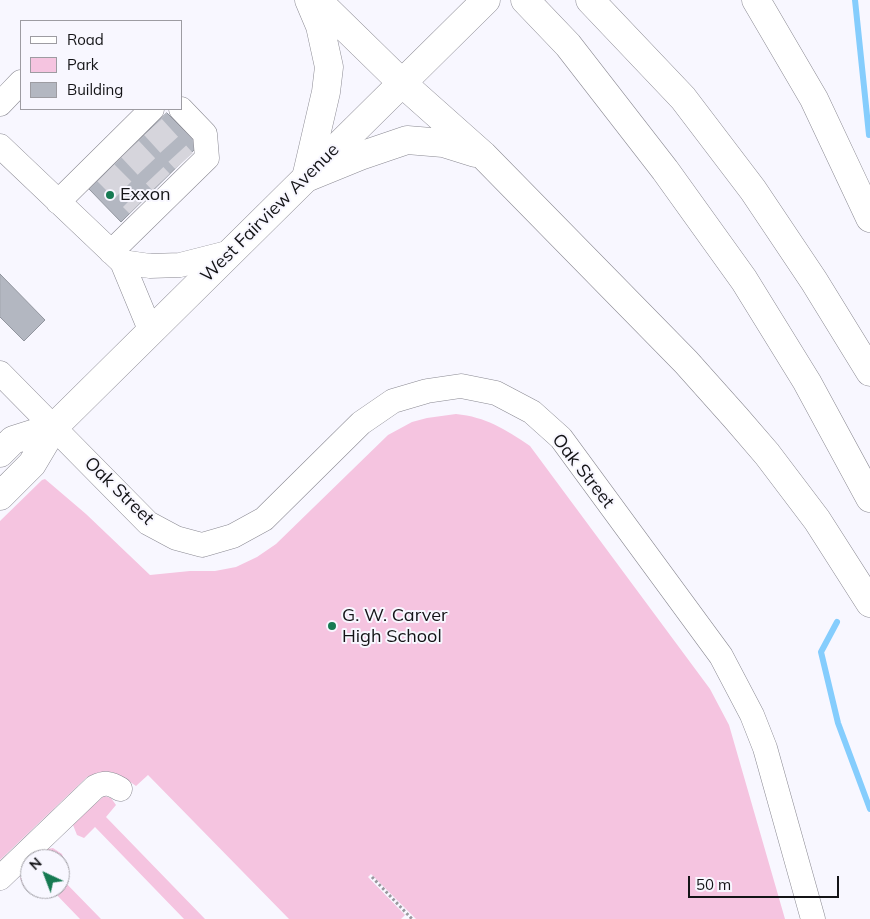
<!DOCTYPE html>
<html>
<head>
<meta charset="utf-8">
<style>
	body { margin:0 }
	#map { position:relative; width:870px; height:919px; overflow:hidden; background:#f8f7ff; font-family:Mulish,sans-serif }
	canvas { display:block }
	.legend { position:absolute; left:20px; top:20px; width:162px; height:90px; box-sizing:border-box; background:#f8f7ff; border:1px solid #9d9ca2; margin:0; padding:6px 9px; list-style:none; font-size:15px; color:#141417 }
	.legend li { display:flex; align-items:center; gap:10px; height:25px }
	.legend b { width:25px; border:1px solid #9d9ca2 }
	.north { position:absolute; left:20px; top:849px; width:50px; height:50px; box-sizing:border-box; background:#f8f7ff; border:1px solid #9d9ca2; border-radius:50%; rotate:317deg; font-size:14px; font-weight:700; line-height:20px; text-align:center; color:#141417 }
	.north::after { content:''; display:block; margin:auto; width:18px; height:22px; background:#167a52; clip-path:polygon(50% 0,100% 100%,50% 72%,0 100%) }
	.scale { position:absolute; left:688px; top:876px; width:151px; height:22px; box-sizing:border-box; border:2px solid #141417; border-top:0; padding-left:6px; font-size:15px; line-height:18px; white-space:nowrap; color:#141417; -webkit-text-stroke:4px #f8f7ff; paint-order:stroke }
</style>
</head>
<body>
<div id="map">
<canvas width="870" height="919"></canvas>
<ul class="legend">
<li><b style="height:6px;background:#fff"></b>Road</li>
<li><b style="height:14px;background:#f5c4e0"></b>Park</li>
<li><b style="height:14px;background:#b3b7c1"></b>Building</li>
</ul>
<div class="north">N</div>
<div class="scale">50 m</div>
</div>
<script>
const context = document.querySelector('canvas').getContext('2d');
context.lineJoin = 'round';
function fillPath(path, color) { context.fillStyle = color; context.fill(path, 'evenodd'); }
function trace(path, color, width, dash) { context.strokeStyle = color; context.lineWidth = width; context.lineCap = dash ? 'butt' : 'round'; context.setLineDash(dash || []); context.stroke(path); }
function label(font, color, halo, rows, align = 'center') {
  context.font = font + ' Mulish,sans-serif'; context.lineWidth = 4; context.setLineDash([]); context.textBaseline = 'middle'; context.strokeStyle = halo; context.fillStyle = color; for (const [text, x, y, turn = 0] of rows) {
    context.save(); context.translate(x, y); context.rotate((+turn || 0) * Math.PI / 180); context.textAlign = isNaN(turn) ? turn : align; if (halo) context.strokeText(text, 0, 0); context.fillText(text, 0, 0); context.restore();
  }
}
const green = new Path2D(`
	M456,414C486,417 505,429 530,446L710,689L729,725L785,919H416L371,874L368,877L405,915L401,919H289L148,775L136,786C116,772 111,767 87,777L0,860V521L42,480L45,479L86,514L150,575L190,571H215L236,567L257,557L276,544L388,435L412,422L427,418Z
	M104,796L111,798L116,805L106,817L205,919H184L95,827L84,838L77,835L73,825L76,821Z
	M53,848L62,854L63,857L60,861V859H37L47,849Z
	M30,866L31,889L29,890L24,887L20,878Z
	M60,877L101,919H80L51,889H60Z`);
const stream = new Path2D(`
	M855,0L869,135
	M837,622L821,652L838,723L870,809`);
const building = new Path2D(`
	M167,113L199,145L121,222L89,189Z
	M0,274L45,320L24,341L0,317Z`);
const minorTunnel = new Path2D(`
	M153,127L184,161
	M130,149L161,182
	M106,173L138,205`);
const path = new Path2D(`
	M372,877L412,919`);
const minor = new Path2D(`
	M0,104L21,82
	M0,146L122,262
	M58,202L152,109
	M111,252L207,158L205,134L181,109
	M151,332L122,262L150,266L180,265L231,252
	M0,373L148,523L176,538L202,545L233,536L264,519L361,423L393,401L427,391L461,386L496,393L532,412L561,438L721,656L752,715L765,748L813,919
	M0,878L95,787C105,782 110,783 120,789`);
const major = new Path2D(`
	M0,453L13,440L54,427
	M0,496L32,464L54,427L486,0`);
const highway = new Path2D(`
	M317,0L402,83L483,155L686,362L736,418L767,454L817,520L870,603
	M525,0L568,45L665,170L744,280L807,382L870,498
	M590,0L683,98L753,190L814,281L870,372
	M756,0L814,99L870,218
	M306,178L360,156L407,140L443,143L475,153
	M306,178L326,92L329,67L320,26L309,0`);
const markers = [
	[110,195,5,"#167a52"],
	[332,626,5,"#167a52"]
];
const poiNames = [
	["Exxon",120,195],
	["G. W. Carver",342,616],
	["High School",342,637]
];
const streetNames = [
	["West Fairview Avenue",270,213,-45],
	["Oak Street",583,471,52],
	["Oak Street",119,491,44]
];
fillPath(green, '#f5c4e0');
trace(stream, '#85cdfd', 6);
fillPath(building, '#b3b7c1');
trace(building, '#92969f', 1);
trace(minorTunnel, '#d6d5dc', 24, [24, 12]);
trace(minor, '#8a8992', 25);
trace(major, '#8a8992', 29);
trace(highway, '#8a8992', 29);
trace(path, '#99989e', 3, [2.5, 2.5]);
trace(minor, '#fff', 24);
trace(major, '#fff', 28);
trace(highway, '#fff', 28);
for (const [x, y, r, color] of markers) { const dot = new Path2D(); dot.arc(x, y, r, 0, 2 * Math.PI); context.fillStyle = color; context.fill(dot); trace(dot, '#f8f7ff', 2); }
label('18px', '#141417', '#f8f7ff', poiNames, 'left');
label('18px', '#141417', '#f8f7ff', streetNames);
</script>
</body>
</html>
